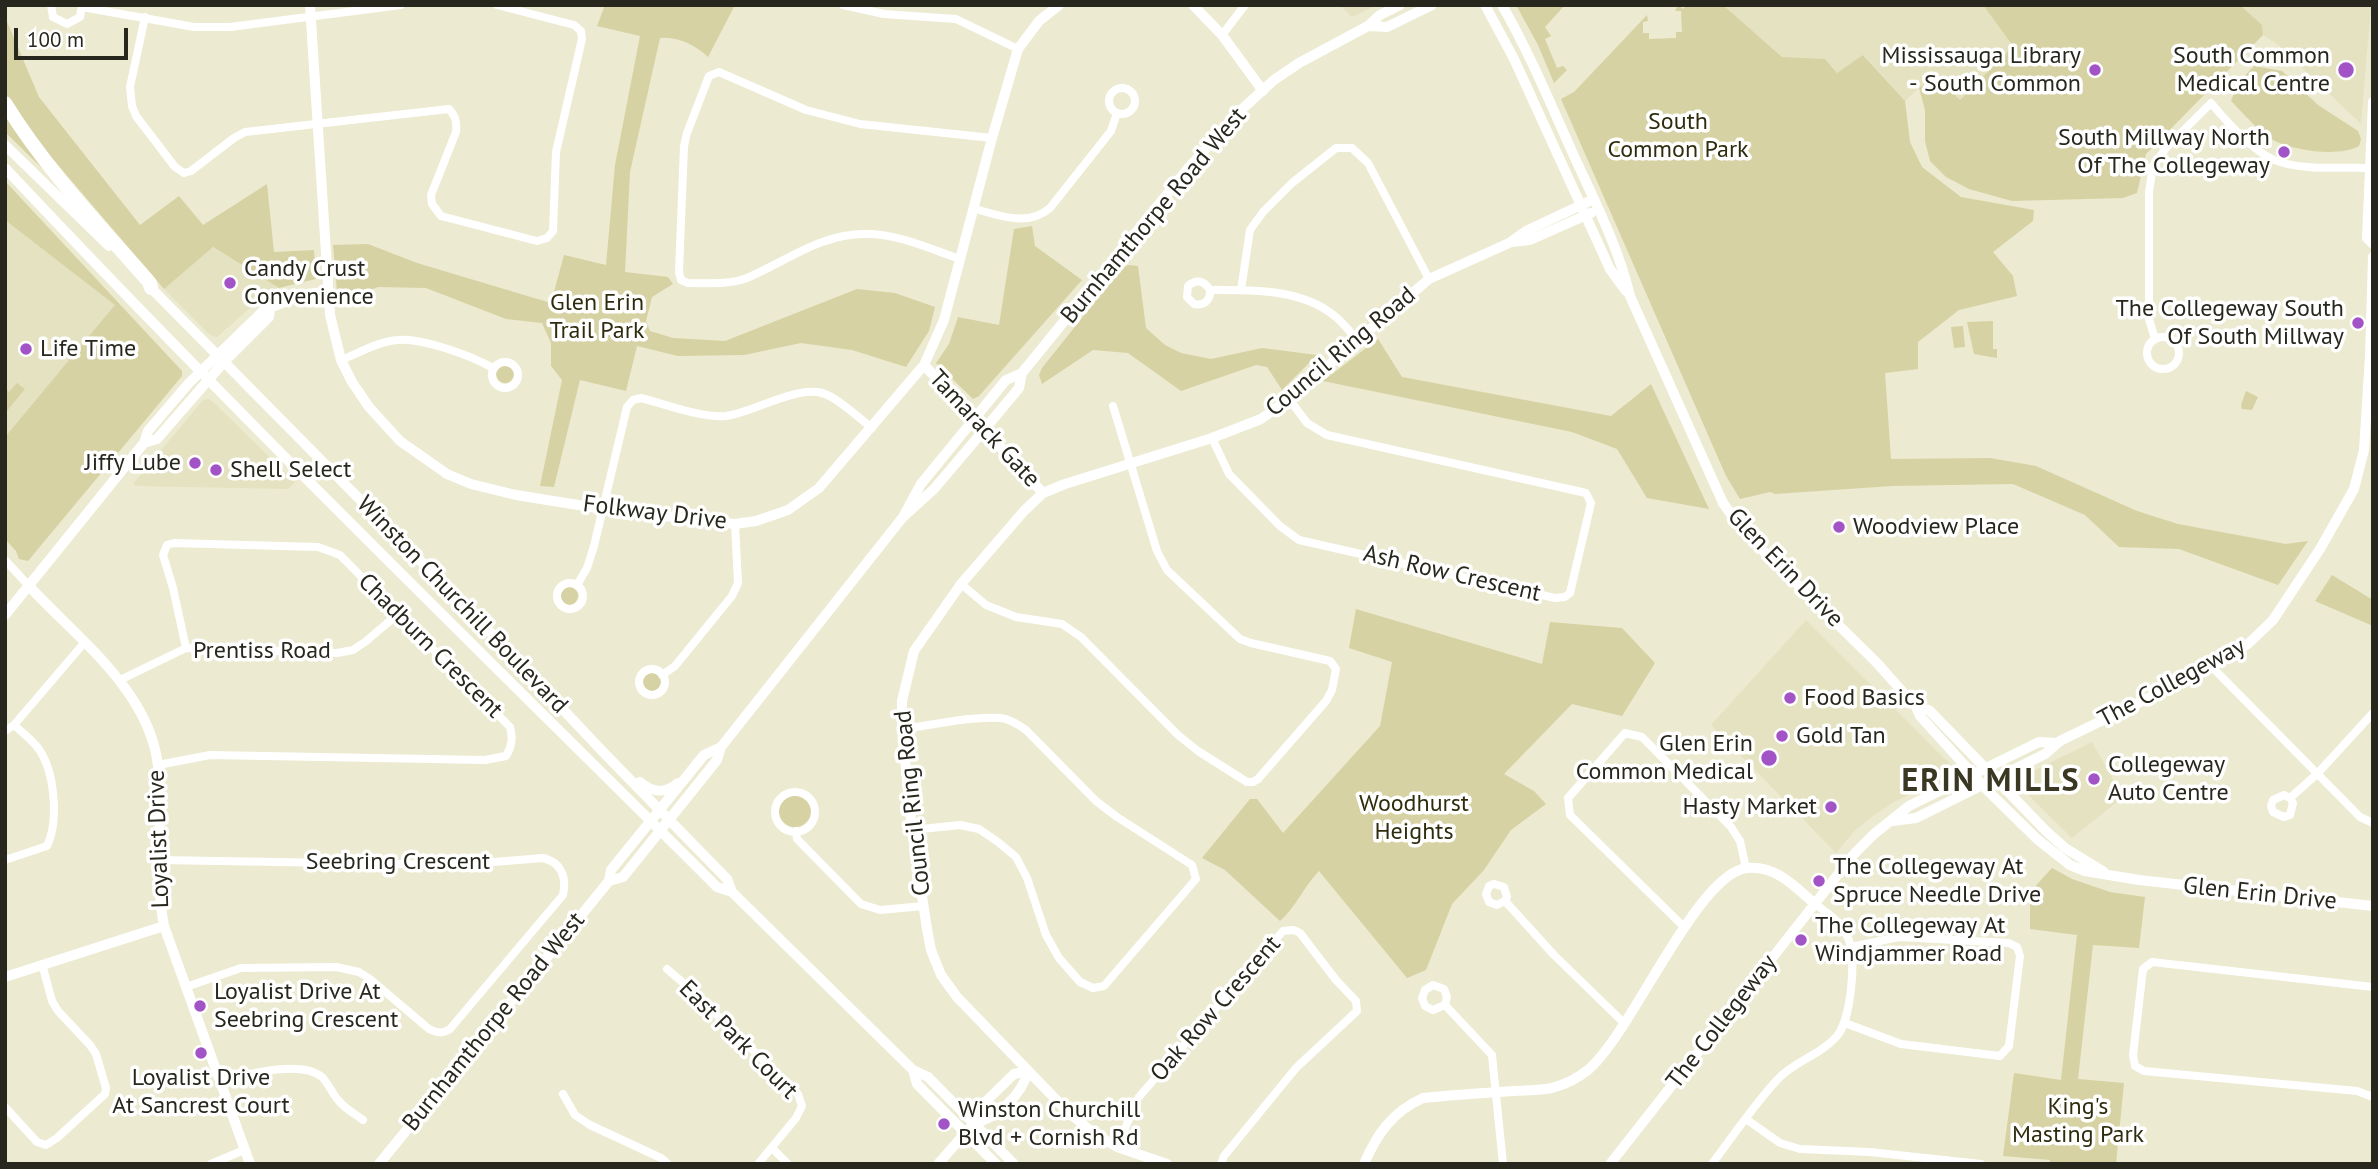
<!DOCTYPE html>
<html>
<head>
<meta charset="utf-8">
<style>
	body { margin:0 }
	#map { position:relative; width:2378px; height:1169px; overflow:hidden; background:#ecead0; font-family:"PT Sans",sans-serif }
	canvas { display:block }
	.frame { position:absolute; inset:0; border:7px solid #28271d; pointer-events:none }
	.scale { position:absolute; left:14px; top:28px; width:114px; height:32px; box-sizing:border-box; border:4px solid #28271d; border-top:0; padding-left:9px; font-size:21px; line-height:24px; white-space:nowrap; color:#28271d; -webkit-text-stroke:5px #fff; paint-order:stroke }
</style>
</head>
<body>
<div id="map">
<canvas width="2378" height="1169"></canvas>
<div class="frame"></div>
<div class="scale">100 m</div>
</div>
<script>
const context = document.querySelector('canvas').getContext('2d');
context.lineJoin = 'round';
function fillPath(path, color) { context.fillStyle = color; context.fill(path, 'evenodd'); }
function trace(path, color, width, dash) { context.strokeStyle = color; context.lineWidth = width; context.lineCap = dash ? 'butt' : 'round'; context.setLineDash(dash || []); context.stroke(path); }
function label(font, color, halo, rows, align = 'center') {
  context.font = font + ' "PT Sans",sans-serif'; context.lineWidth = 7; context.setLineDash([]); context.textBaseline = 'middle'; context.strokeStyle = halo; context.fillStyle = color; for (const [text, x, y, turn = 0] of rows) {
    context.save(); context.translate(x, y); context.rotate((+turn || 0) * Math.PI / 180); context.textAlign = isNaN(turn) ? turn : align; if (halo) context.strokeText(text, 0, 0); context.fillText(text, 0, 0); context.restore();
  }
}
const built = new Path2D(`
	M1340,5H1377L1352,17Z
	M1723,5H1983L2013,46L1960,100L1944,85L1919,88L1905,101L1864,55L1837,73L1825,59L1782,57Z
	M2240,5H2371L2361,124L2277,44L2263,35L2262,25Z
	M5,220L116,305L5,437Z
	M212,247L279,288L260,299L217,337L210,335L164,289Z
	M208,399L211,400L295,482L288,489L137,486L133,484L203,400Z
	M1806,620L1957,771L1894,802L1873,816L1855,830L1836,853L1711,725Z
	M2092,742L2123,797L2072,838L2016,783L2017,779Z`);
const green = new Path2D(`
	M605,5H735L708,57C696,45 677,36 660,38L630,172L625,272L668,277L673,284L652,297L646,321L650,331L673,338L725,341L857,289L895,293L935,307L929,331L906,367L852,350L801,343L744,355L678,356L637,346L626,391L580,380L554,487L540,486L562,380L551,366V343L542,323L506,319L426,288L378,287L338,304L333,245L368,244L417,263L551,303L564,255L606,265L615,165L640,36L597,26Z
	M1516,5H1565L1545,27L1551,36L1545,39L1557,68L1563,66L1567,70L1554,83L1538,45Z
	M1678,5L1683,9L1687,5H1723L1782,57L1825,59L1837,73L1863,55L1905,101L1910,142L1922,167L1961,197L2034,210L2033,221L1993,252L2013,276L2017,296L1959,310L1918,342V369L1885,373L1891,459L1990,458L2036,466L2137,511L2178,524L2286,544L2308,541L2278,585L2179,549L2119,547L2085,515L2013,484L1892,486L1775,494L1770,492L1740,499L1726,476L1561,99L1574,92L1647,15L1648,21L1643,22V33H1649V39L1676,38V32H1682L1681,11H1675Z
	M1983,5H2240L2262,25L2263,35L2146,154L2137,193L2123,198L2012,201L1969,189L1946,177L1930,161L1925,141V110L1919,88L1931,80L1944,84L1960,100L2013,46Z
	M5,17L39,97L140,225L179,196L203,225L267,184L274,252L314,250L316,279L279,288L213,247L164,289L28,130L5,95Z
	M2254,66L2282,71L2318,105L2358,131L2361,139L2359,146C2339,157 2298,151 2277,142C2262,135 2243,113 2231,101L2238,83Z
	M5,112L49,175L5,132Z
	M5,181L182,371V376L28,561L19,559L16,551L5,539V437L115,305L5,220Z
	M1032,226L1035,246L1082,280L979,396L973,399L936,363L949,344L958,317L999,325L1014,229Z
	M1128,265L1138,266L1146,328L1165,345L1181,353L1211,359L1262,348L1317,355L1282,390L1267,367L1256,365L1181,391L1128,353L1093,350L1042,384L1039,375L1042,368L1121,269Z
	M1993,321V349H1997V358L1974,354L1967,322Z
	M1963,326L1965,347L1954,348L1951,327Z
	M1378,339L1402,377L1611,416L1651,384L1709,509L1647,498L1617,449L1572,432L1323,381Z
	M496 374a9 9 0 1 1 18 0a9 9 0 1 1-18 0Z
	M17,383L25,389L5,413V389L9,392Z
	M2246,391L2258,397L2252,410L2242,409L2241,405Z
	M2332,575L2373,600V626L2315,601Z
	M560 596a9 9 0 1 1 18 0a9 9 0 1 1-18 0Z
	M1356,609L1542,664L1550,622L1622,628L1655,663L1622,716L1572,704L1504,774L1534,791L1546,804L1511,830L1484,870L1452,904L1426,970L1407,978L1319,871C1304,886 1296,907 1280,921L1225,870L1202,858L1250,799H1257L1283,833L1380,726L1392,662L1349,648Z
	M643 682a9 9 0 1 1 18 0a9 9 0 1 1-18 0Z
	M779 811a16 16 0 1 1 32 0a16 16 0 1 1-32 0Z
	M2052,868L2072,879L2110,892L2145,897L2139,948L2093,945L2078,1079L2124,1083L2116,1164L2069,1162L2068,1164H2050V1160L2003,1156L2014,1073L2061,1080L2077,935L2030,929V892Z`);
const street = new Path2D(`
	M51,5L53,17L67,24L80,17L82,5
	M843,5L884,14L956,19L1018,49
	M82,7L194,27H230L401,5
	M145,17L130,87L132,106L136,116L175,167L184,173L191,171L234,138L245,132L449,109C456,117 457,122 456,132L431,195L432,204L441,216L537,241L547,238L553,231L556,152L582,39L581,31L574,25L497,5
	M1222,35L1245,5
	M1109 101a13 13 0 1 1 26 0a13 13 0 1 1-26 0Z
	M975,209C1001,216 1028,227 1050,208L1111,131L1117,113
	M960,259C930,249 899,234 867,234C821,233 787,261 747,278C729,285 708,283 688,283L681,280L679,272L684,146L687,133L709,76L719,72L806,110L860,124L992,138
	M1210,290C1211,300 1204,306 1194,304L1187,297L1188,286C1196,279 1204,280 1210,290C1251,290 1302,288 1336,317C1344,324 1351,333 1358,341
	M1241,290L1250,230L1263,212L1292,183L1336,148H1352L1368,163L1429,279
	M2147 353a16 16 0 1 1 32 0a16 16 0 1 1-32 0Z
	M2155,339L2149,319V192L2153,166L2166,148L2211,103C2226,121 2251,149 2272,159C2297,171 2342,167 2370,168
	M341,360C359,353 379,341 398,340C423,338 472,356 493,368
	M492 375a13 13 0 1 1 26 0a13 13 0 1 1-26 0Z
	M1212,438L1229,474L1280,526L1299,540L1555,598L1565,597L1570,593L1591,503L1586,493L1327,435L1307,423L1289,399
	M5,560L29,586
	M557 596a13 13 0 1 1 26 0a13 13 0 1 1-26 0Z
	M961,584L986,605L1016,617L1062,624L1081,637L1178,735L1198,751L1247,782H1253L1258,779L1326,701L1332,690L1336,669L1330,661L1251,643L1240,639L1167,570L1157,551L1113,406
	M577,585L587,568L594,546L627,407L633,400L641,398C665,404 701,418 726,416C738,414 751,409 762,405C824,382 822,388 872,428
	M2212,667L2360,817L2373,823
	M639 682a13 13 0 1 1 26 0a13 13 0 1 1-26 0Z
	M662,675L675,666L732,596L738,583L735,524
	M120,680L186,648L337,653L353,650L365,642L398,614
	M902,729C934,725 969,716 1001,718C1010,719 1019,725 1026,730L1096,801L1117,817L1192,865L1196,879L1104,986L1093,988L1080,982L1059,958L1046,935L1027,878L1016,857L998,842L979,829L960,825L912,830
	M5,731L14,725L84,643
	M158,765L210,755L485,760L506,756C512,746 513,738 510,727L340,555L318,547L174,543L167,545L163,555L173,588L186,648
	M775 812a20 20 0 1 1 40 0a20 20 0 1 1-40 0Z
	M2290,798L2293,803L2290,815L2284,817L2273,812L2271,806L2273,800L2284,795L2290,798L2317,774L2373,713
	M796,831L797,839L861,904L880,910L924,906
	M5,860L47,846C59,821 55,771 38,748C32,740 22,732 14,725
	M159,860L457,865L543,858C561,862 567,877 563,895L450,1029C443,1034 437,1033 429,1029L370,979L359,972L336,967L241,968L186,987
	M1505,901L1497,905L1489,902L1486,894L1489,886L1494,884L1504,887L1507,897L1505,901L1554,955L1625,1024
	M1684,927L1570,815L1568,798L1625,733L1642,737L1731,827L1740,841L1746,868
	M667,969L688,987L798,1094L802,1106L796,1118L758,1164
	M2373,987L2152,962L2143,969L2133,1055L2135,1066L2144,1071L2357,1091L2373,1097
	M1445,1005L1433,1010L1425,1006L1422,998L1425,990L1433,985L1444,989L1447,997L1445,1005L1492,1055L1503,1164
	M1845,1023L1901,1044L2000,1056L2009,1046L2020,956L2017,947L2009,943L1899,937L1851,947
	M220,1081C245,1075 300,1059 322,1077C328,1083 332,1093 338,1100C344,1108 355,1114 363,1120
	M563,1094L575,1115L590,1125L661,1158L668,1164
	M5,1107L37,1142L46,1145L57,1138L105,1094L106,1088L96,1054L90,1045L58,1011L52,1001L42,964
	M1746,1119L1780,1143L1800,1149L1870,1152L1981,1164
	M1117,1147L1138,1098L1283,931L1294,930L1300,933L1336,980L1356,1001L1357,1011L1296,1068L1224,1156L1221,1164
	M772,1148L788,1164
	M211,1164L244,1150
	M1712,1164C1733,1136 1753,1106 1777,1080C1794,1061 1821,1055 1837,1036C1851,1020 1857,957 1848,938C1842,923 1828,913 1815,904`);
const secondary = new Path2D(`
	M310,5L330,315L341,360L352,382L369,407L400,441L447,474L471,484L516,495L603,509L735,524L756,521L788,510L819,488L924,365L944,320L992,138L1018,49L1039,21L1059,5
	M1193,5L1222,35L1263,91
	M1485,5L1514,59L1610,269L1626,291
	M1502,5C1530,54 1551,105 1574,156C1595,202 1618,246 1630,296L1723,503L1743,531L1877,663L1916,707L1920,716L1988,791L2037,839L2070,865L2085,871L2139,880L2373,906
	M1368,26L1387,27L1432,5
	M2373,102L2367,238L2373,244
	M5,145L109,246
	M5,168C236,414 478,649 717,887L732,892L913,1070L928,1077L1014,1164
	M1511,242L1530,240L1591,213
	M148,285L473,614L605,754L727,879L732,892
	M924,365L1043,493
	M144,443L157,439L224,362L269,317L270,309
	M903,517L934,489L984,430L1019,388L1022,373L1190,166L1240,111L1274,80L1299,63L1368,26L1380,15L1400,5
	M29,586C76,637 150,691 158,766C163,819 154,873 164,926L250,1164
	M5,615L144,443L148,431L189,383L263,311L299,296L328,291
	M1916,707L1929,710L2046,831L2065,848L2104,872
	M640,782C653,793 665,794 678,783
	M1893,821L1916,818L2045,754L2060,741L2212,667L2249,643L2273,620L2320,549L2354,489L2364,450L2370,355L2373,257
	M609,881L623,877L717,760L721,747L903,517L921,484L1006,380L1022,373
	M5,977L164,926
	M913,1070L917,1084L996,1164
	M379,1164L609,881L611,870L704,755L721,747
	M938,1164L974,1123L977,1110L1014,1074L1028,1071C1023,1093 997,1119 974,1123
	M1167,1164L1117,1147L1092,1132L1066,1110L957,997L941,975L931,950L927,929L912,830L902,729V701L914,651L961,584L1024,511L1043,493L1065,484L1212,438L1261,419L1289,399L1429,279L1509,243L1526,231L1594,199
	M1364,1164C1377,1134 1392,1112 1423,1098C1453,1095 1483,1093 1513,1091C1526,1090 1543,1091 1555,1087C1566,1084 1579,1077 1588,1070C1632,1033 1697,873 1747,868C1776,865 1795,887 1815,904
	M1610,1164L1854,854L1874,834L1909,806L2039,742L2057,743`);
const highway = new Path2D(`
	M5,103C45,168 99,225 150,283L151,288`);
const markers = [
	[2095,70,7,"#a254c6"],
	[2346,70,9,"#a254c6"],
	[2284,152,7,"#a254c6"],
	[230,283,7,"#a254c6"],
	[2358,323,7,"#a254c6"],
	[26,349,7,"#a254c6"],
	[195,463,7,"#a254c6"],
	[216,470,7,"#a254c6"],
	[1839,527,7,"#a254c6"],
	[1790,698,7,"#a254c6"],
	[1782,736,7,"#a254c6"],
	[1769,758,9,"#a254c6"],
	[2094,779,7,"#a254c6"],
	[1831,807,7,"#a254c6"],
	[1819,881,7,"#a254c6"],
	[1801,940,7,"#a254c6"],
	[200,1006,7,"#a254c6"],
	[201,1053,7,"#a254c6"],
	[944,1124,7,"#a254c6"]
];
const poiNames = [
	["Mississauga Library",2081,56,"right"],
	["- South Common",2081,84,"right"],
	["South Common",2330,56,"right"],
	["Medical Centre",2330,84,"right"],
	["South Millway North",2270,138,"right"],
	["Of The Collegeway",2270,166,"right"],
	["Candy Crust",244,269],
	["Convenience",244,297],
	["The Collegeway South",2344,309,"right"],
	["Of South Millway",2344,337,"right"],
	["Life Time",40,349],
	["Jiffy Lube",181,463,"right"],
	["Shell Select",230,470],
	["Woodview Place",1853,527],
	["Food Basics",1804,698],
	["Gold Tan",1796,736],
	["Glen Erin",1753,744,"right"],
	["Common Medical",1753,772,"right"],
	["Collegeway",2108,765],
	["Auto Centre",2108,793],
	["Hasty Market",1817,807,"right"],
	["The Collegeway At",1833,867],
	["Spruce Needle Drive",1833,895],
	["The Collegeway At",1815,926],
	["Windjammer Road",1815,954],
	["Loyalist Drive At",214,992],
	["Seebring Crescent",214,1020],
	["Loyalist Drive",201,1078,"center"],
	["At Sancrest Court",201,1106,"center"],
	["Winston Churchill",958,1110],
	["Blvd + Cornish Rd",958,1138]
];
const parkNames = [
	["South",1678,122],
	["Common Park",1678,150],
	["Glen Erin",597,303],
	["Trail Park",597,331],
	["Woodhurst",1414,804],
	["Heights",1414,832],
	["King's",2078,1107],
	["Masting Park",2078,1135]
];
const streetNames = [
	["Burnhamthorpe Road West",1154,216,-50],
	["Council Ring Road",1341,352,-40],
	["Tamarack Gate",984,429,47],
	["Folkway Drive",655,513,7],
	["Glen Erin Drive",1785,568,46],
	["Ash Row Crescent",1452,574,13],
	["Winston Churchill Boulevard",462,605,46],
	["Chadburn Crescent",430,646,45],
	["Prentiss Road",262,651],
	["The Collegeway",2172,683,-28],
	["Council Ring Road",913,803,-96],
	["Loyalist Drive",159,839,-92],
	["Seebring Crescent",398,862],
	["Glen Erin Drive",2260,894,6],
	["Oak Row Crescent",1216,1009,-49],
	["Burnhamthorpe Road West",494,1022,-51],
	["The Collegeway",1722,1022,-52],
	["East Park Court",738,1040,45]
];
const districtNames = [
	["ERIN MILLS",1991,782]
];
fillPath(built, '#e4e2c0');
fillPath(green, '#d6d2a3');
trace(street, '#fff', 8);
trace(secondary, '#fff', 10);
trace(highway, '#fff', 14);
for (const [x, y, r, color] of markers) { const dot = new Path2D(); dot.arc(x, y, r, 0, 2 * Math.PI); context.fillStyle = color; context.fill(dot); trace(dot, '#fff', 2.5); }
label('24px', '#28271d', '#fff', poiNames, 'left');
label('24px', '#2f2c0d', '#fff', parkNames);
label('24px', '#28271d', '#fff', streetNames);
context.letterSpacing = '2px';
label('bold 32px', '#3a3823', '#fff', districtNames);
context.letterSpacing = '0px';
</script>
</body>
</html>
